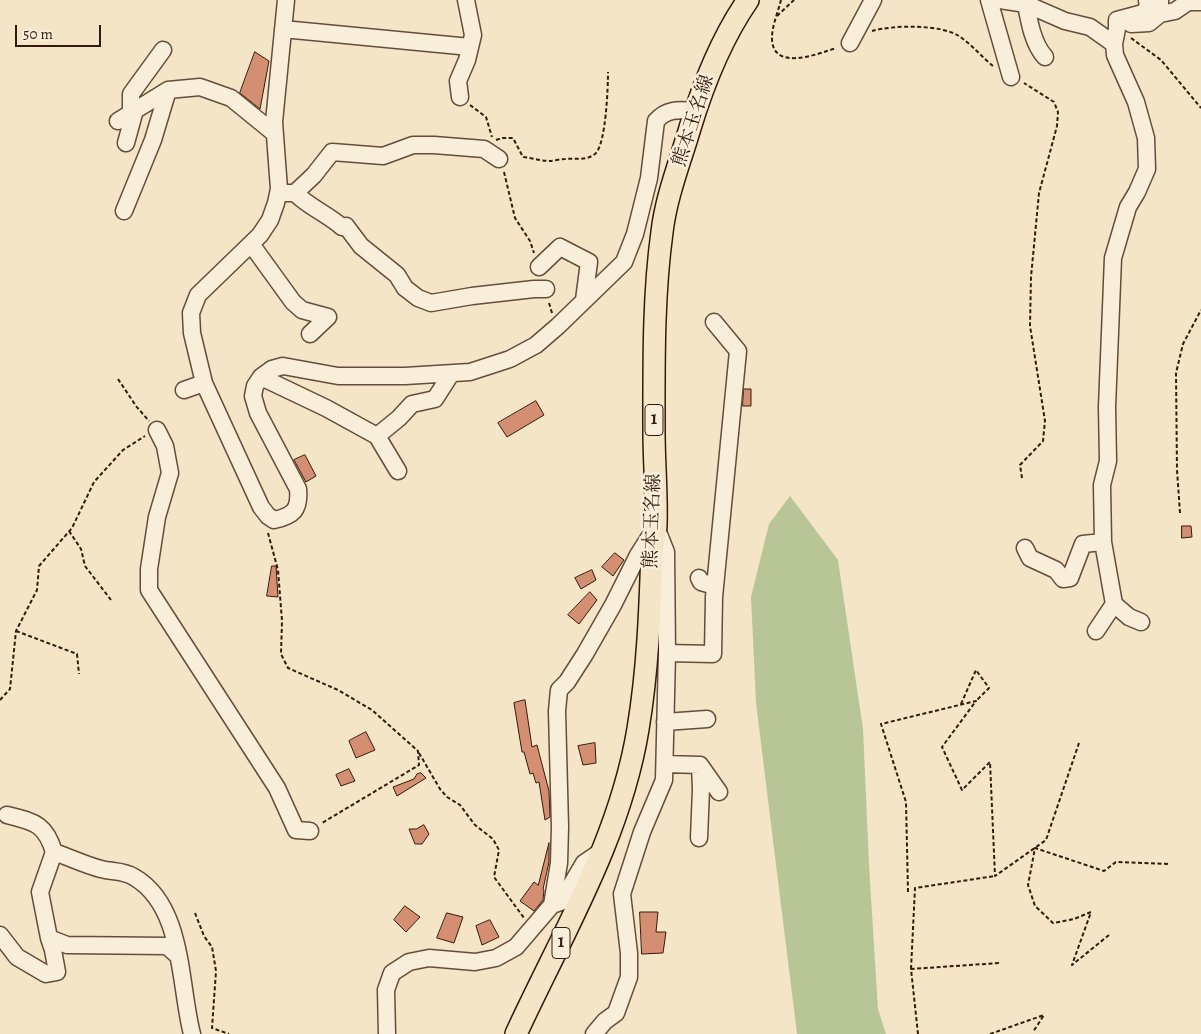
<!DOCTYPE html>
<html>
<head>
<meta charset="utf-8">
<style>
	body { margin:0 }
	#map { position:relative; width:1201px; height:1034px; overflow:hidden; background:#f4e5c6; font-family:Alegreya,serif }
	canvas { display:block }
	.scale { position:absolute; left:15px; top:25px; width:86px; height:22px; box-sizing:border-box; border:2px solid #341a0d; border-top:0; padding-left:6px; font-size:15px; line-height:18px; white-space:nowrap; color:#341a0d; -webkit-text-stroke:4px #f8eeda; paint-order:stroke }
</style>
</head>
<body>
<div id="map">
<canvas width="1201" height="1034"></canvas>
<div class="scale">50 m</div>
</div>
<script>
const context = document.querySelector('canvas').getContext('2d');
context.lineJoin = 'round';
function fillPath(path, color) { context.fillStyle = color; context.fill(path, 'evenodd'); }
function trace(path, color, width, dash) { context.strokeStyle = color; context.lineWidth = width; context.lineCap = dash ? 'butt' : 'round'; context.setLineDash(dash || []); context.stroke(path); }
function label(font, color, halo, rows, align = 'center') {
  context.font = font + ' Alegreya,"Noto Serif JP",serif'; context.lineWidth = 5; context.setLineDash([]); context.textBaseline = 'middle'; context.strokeStyle = halo; context.fillStyle = color; for (const [text, x, y, turn = 0] of rows) {
    context.save(); context.translate(x, y); context.rotate((+turn || 0) * Math.PI / 180); context.textAlign = isNaN(turn) ? turn : align; if (halo) context.strokeText(text, 0, 0); context.fillText(text, 0, 0); context.restore();
  }
}
const green = new Path2D(`
	M790,496L838,560L863,729L869,864L878,1009L886,1034H797L756,703L751,597L769,524Z`);
const building = new Path2D(`
	M255,52L269,61L260,109L240,93Z
	M744,389H751V406H743Z
	M536,401L544,415L507,437L498,423Z
	M305,455L316,476L306,482L294,460Z
	M1182,526H1191L1192,537L1182,538Z
	M615,553L624,560L613,576L602,567Z
	M272,566H276L278,597L267,596Z
	M592,570L596,580L581,589L575,578Z
	M590,592L597,600L579,624L568,615Z
	M525,700L532,747L537,745L549,791L550,817L545,820L539,782L536,783L533,773L530,774L524,752H522L514,703Z
	M366,732L375,750L356,758L349,741Z
	M595,743L596,763L583,765L578,746Z
	M349,769L355,781L341,786L336,775Z
	M421,773L426,778L397,796L393,787L414,779L417,774Z
	M424,825L429,834L422,844H415L409,829H416Z
	M549,843V862L543,889L544,890L543,900L534,911L520,901L534,882L538,885Z
	M405,906L420,917L406,932L394,920Z
	M640,912H658L656,932H666L663,953L642,954Z
	M447,913L463,917L454,943L437,938Z
	M490,920L499,937L482,945L476,926Z`);
const path = new Path2D(`
	M781,0C778,12 772,26 772,38C772,72 818,54 836,48
	M777,16L794,0
	M872,31C893,25 940,24 959,36C971,44 982,57 993,66
	M1131,38L1161,60L1201,108
	M470,105L486,117L492,137
	M496,140L502,138H513L523,157C532,158 541,161 550,161C554,161 560,159 565,159C575,158 586,161 595,154C606,145 608,87 608,72
	M504,172L515,218L530,241L534,253
	M549,303L552,313
	M118,379L136,406L149,421
	M1022,478L1020,465L1043,441L1045,421L1030,326L1031,277L1039,193L1057,126L1058,112L1054,102L1024,83
	M1180,513L1177,470L1176,373L1183,344L1201,310
	M69,531L81,549L85,566L111,600
	M268,533L278,570L282,621L281,654L288,668L338,690L372,710L418,751L419,765L322,823
	M16,631L77,654L79,674
	M0,700L10,689L16,631L37,590L39,566L72,528L94,482L123,450L145,436
	M961,704L976,670L989,688L976,701
	M419,753L440,789L447,797L460,805L475,825L493,839L499,850L494,877L524,918
	M908,892L906,802L881,724L976,701L942,747L962,790L990,762L995,876L1046,840L1079,743
	M195,913L204,936L212,947L216,971L212,1028L229,1034
	M1109,935L1072,965L1091,912L1074,919L1053,923L1035,906L1028,885L1035,848L1104,871L1116,862L1168,864
	M911,969L915,888L995,876
	M918,1034L911,969L999,963
	M990,1034L1044,1015L1033,1032`);
const minor = new Path2D(`
	M286,0L274,122L279,189L276,203L270,220L260,235L198,295L191,313L192,333L204,383L261,507L268,516L274,520C293,516 300,510 298,489L258,413L253,396L255,386L261,377L272,369L283,366L338,376H405L470,372L510,359L536,345L558,326L624,262L635,234L649,178L656,121C667,108 680,110 695,111
	M989,0L1011,77
	M1000,0L1026,4
	M1160,14L1175,11L1188,2H1201
	M1131,24L1149,23L1160,14V0
	M283,29L470,47
	M850,43L873,0
	M1045,57C1033,44 1029,21 1026,4L1065,21L1090,27L1114,44L1117,29V20L1143,13L1148,7L1147,0
	M460,97L458,81L467,60L473,35L466,0
	M131,113V94L163,50
	M118,121L168,90L200,87L231,98L274,133
	M126,143L135,110
	M285,193H295L314,175L332,152L383,156L413,145H434L484,149L499,159
	M295,193C309,207 327,214 342,227L346,226L361,246L397,275L405,288L418,298L431,303L472,296L534,289H546
	M124,211L153,140L168,90
	M251,244L293,302L302,310L328,317L310,334
	M539,267L560,247L589,262L584,300
	M261,377L326,408L377,436L398,471
	M184,390L204,383
	M157,430L165,446L170,473L157,517L149,569V590L277,788L296,830L310,831
	M377,436L399,418L412,404L435,399L451,374
	M1025,548L1030,558L1056,570L1063,579L1070,578L1083,544L1103,542L1102,485L1108,461L1107,407L1113,258L1128,207L1137,192L1147,169L1146,138L1136,102L1115,55L1114,44
	M699,578L701,582L715,586
	M1114,604L1129,617L1141,622
	M1096,631L1114,604L1103,542
	M667,653L713,654L714,597L738,351L714,322
	M665,722L707,719
	M665,764L700,765L719,792
	M7,815C34,822 45,823 54,852
	M699,838L701,789L700,765
	M552,905L561,902L584,863L603,850
	M0,935L17,957L46,974L57,972L53,950L49,938L40,892L54,852C69,857 85,865 101,869C112,872 123,870 134,877C184,906 179,984 192,1034
	M49,938L67,945L167,946L177,955
	M387,1034L386,990L392,973L409,962L429,958L475,962L496,958L516,947L552,905L559,863L560,827L557,711L559,690L567,682L585,654L613,605L638,555L652,533
	M594,1034L605,1021L616,1013L629,977V953L622,894L642,832L664,780L667,653L666,552L656,527`);
const major = new Path2D(`
	M516,1034C562,934 620,839 638,729C648,669 650,610 652,551C653,542 656,533 656,524C657,493 654,463 654,432C654,366 653,298 662,232C666,197 680,162 690,128C704,82 721,39 748,0`);
const shields = [
	[654,420,18],
	[561,943,18]
];
const shieldNames = [
	["1",654,420],
	["1",561,943]
];
const streetNames = [
	["熊本玉名線",694,121,-72],
	["熊本玉名線",653,521,-88]
];
fillPath(green, '#b8c597');
fillPath(building, '#d48e72');
trace(building, '#341a0d', 1);
trace(minor, '#644d3b', 19);
trace(major, '#341a0d', 24);
trace(path, '#341a0d', 2, [4, 2.5]);
trace(minor, '#f8eeda', 16);
trace(major, '#f4e5c6', 21);
for (const [x, y, w] of shields) { const box = new Path2D(); box.roundRect(x - w / 2, y - 15.5, w, 31, 4); context.fillStyle = '#f8eeda'; context.fill(box); trace(box, '#341a0d', 1); }
label('bold 18px', '#341a0d', null, shieldNames);
label('19px', '#341a0d', '#f8eeda', streetNames);
</script>
</body>
</html>
